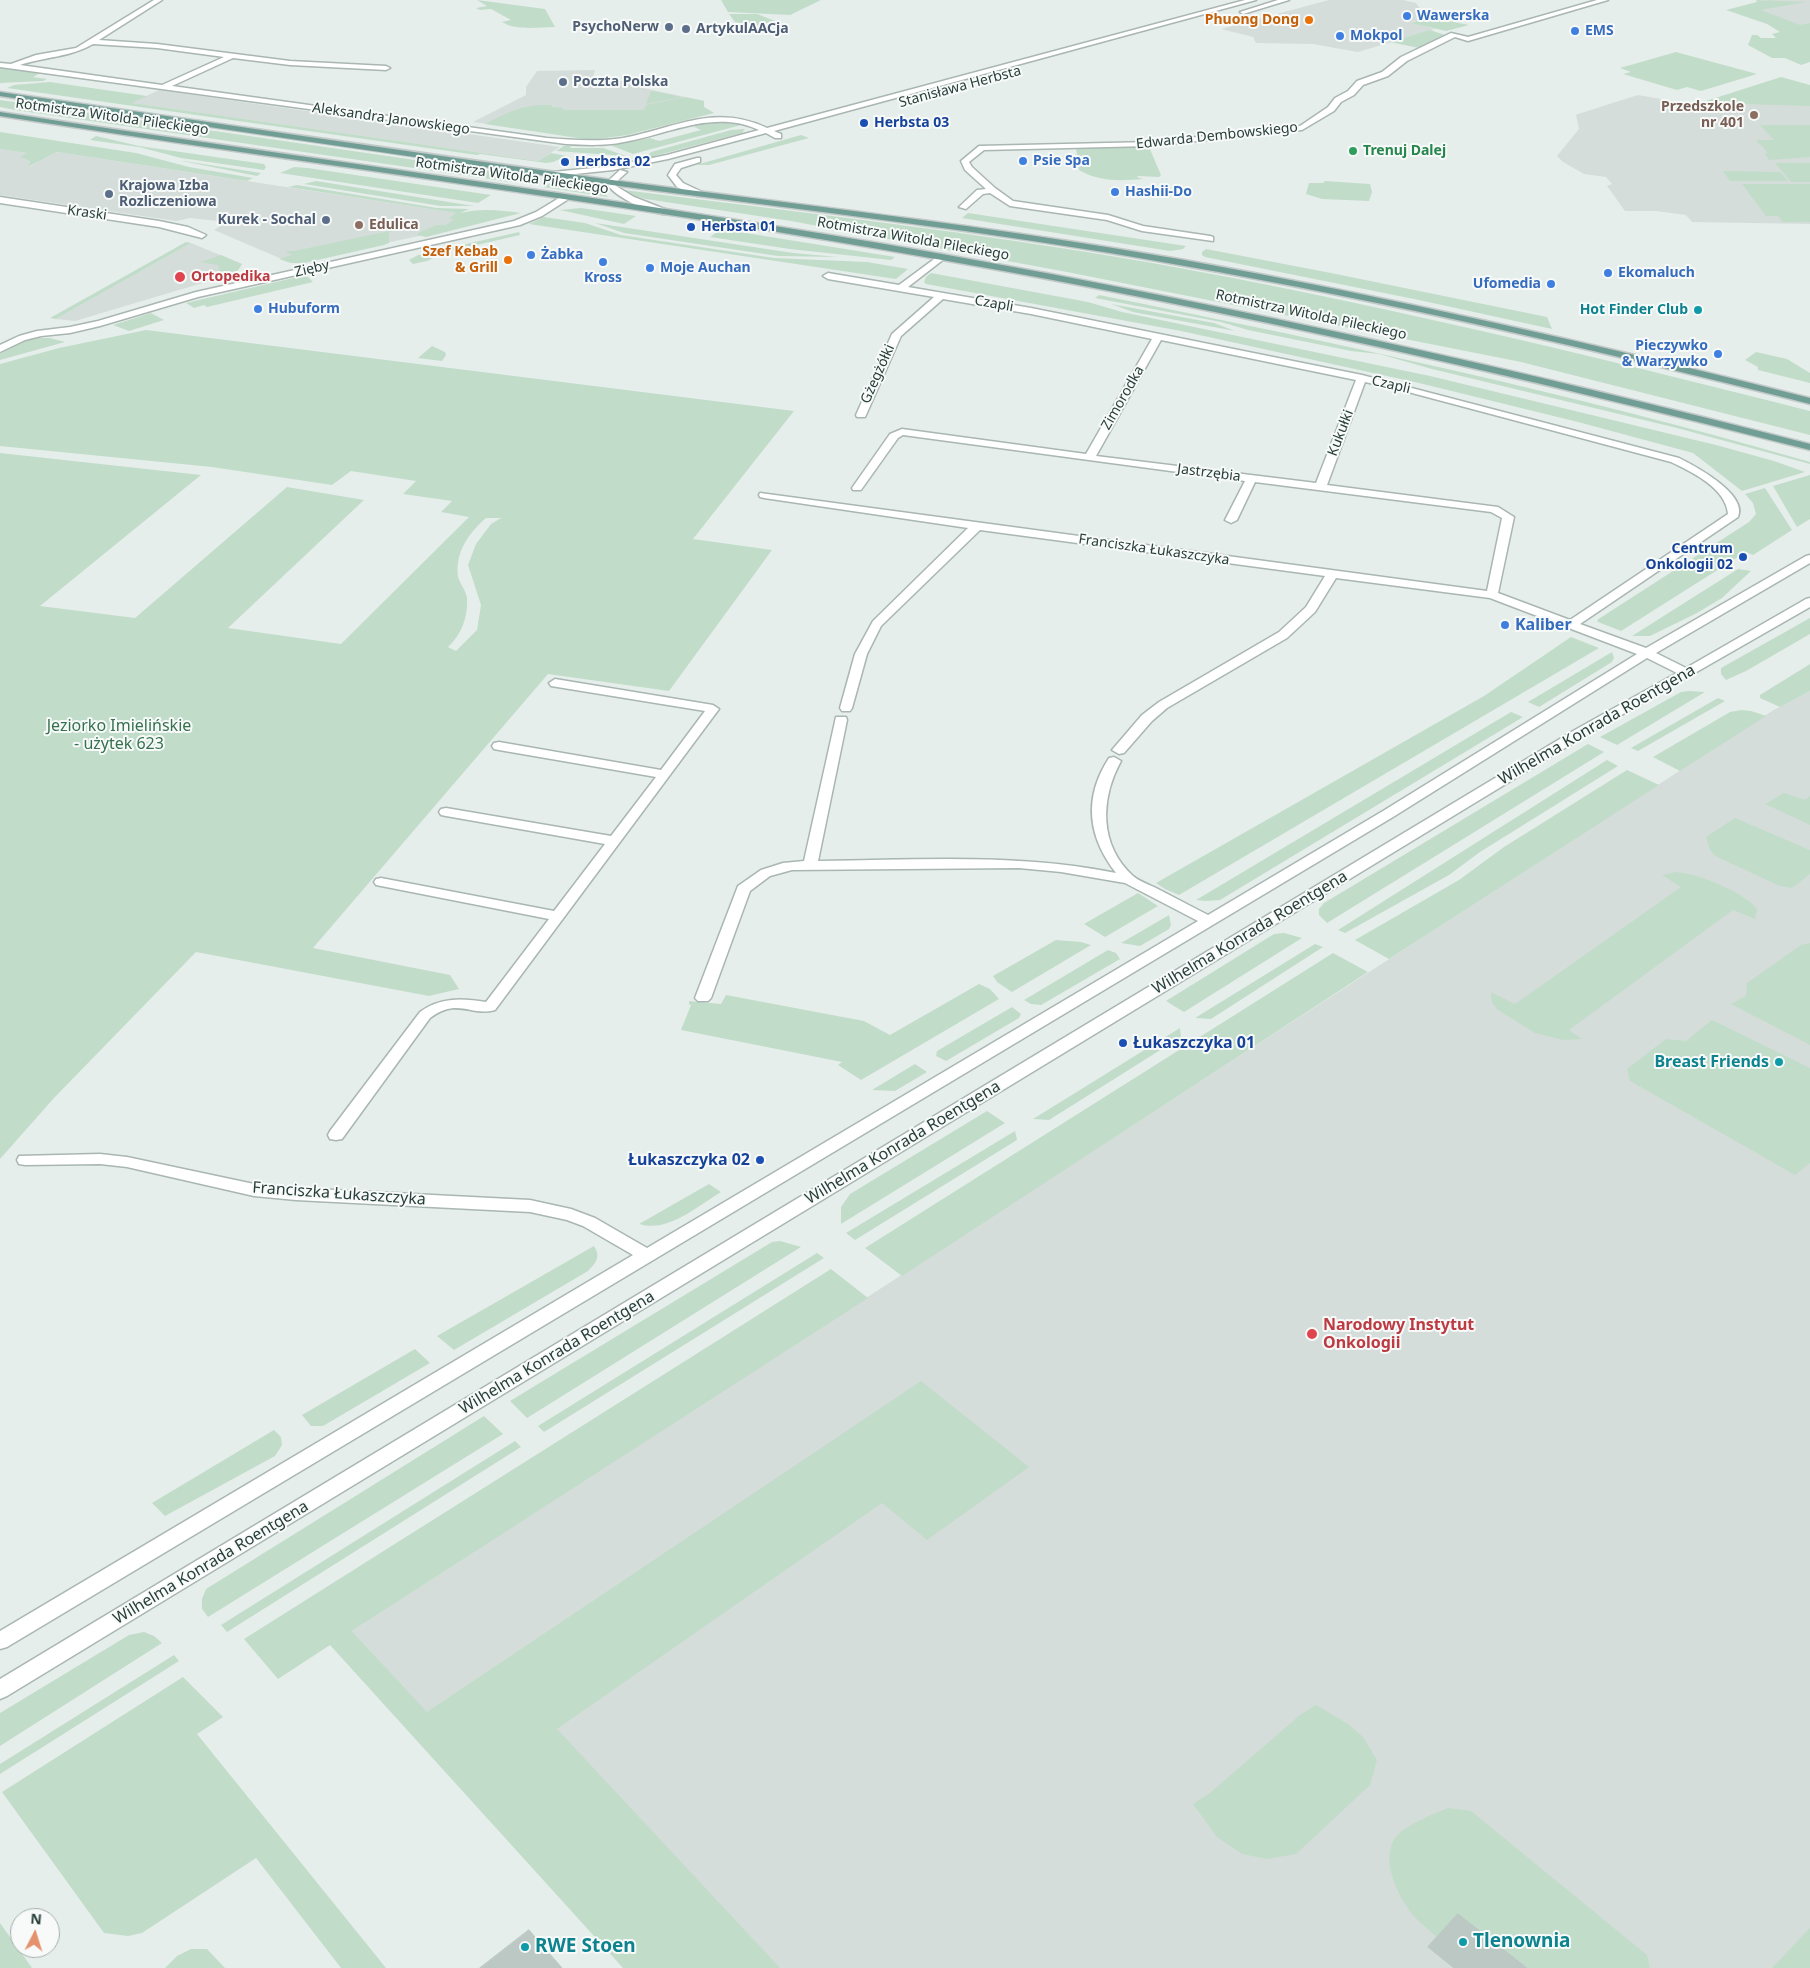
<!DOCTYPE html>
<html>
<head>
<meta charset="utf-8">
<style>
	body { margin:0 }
	#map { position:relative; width:1810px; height:1968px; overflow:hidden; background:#e6eeeb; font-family:"Noto Sans",sans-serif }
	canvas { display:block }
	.north { position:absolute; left:10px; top:1908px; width:50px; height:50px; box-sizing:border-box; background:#f7faf9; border:1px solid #a4afac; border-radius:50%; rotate:5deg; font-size:14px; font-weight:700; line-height:20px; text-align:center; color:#273e39 }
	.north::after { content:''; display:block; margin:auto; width:18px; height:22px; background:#e4916e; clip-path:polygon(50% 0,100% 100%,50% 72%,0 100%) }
</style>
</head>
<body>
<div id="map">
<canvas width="1810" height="1968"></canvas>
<div class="north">N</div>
</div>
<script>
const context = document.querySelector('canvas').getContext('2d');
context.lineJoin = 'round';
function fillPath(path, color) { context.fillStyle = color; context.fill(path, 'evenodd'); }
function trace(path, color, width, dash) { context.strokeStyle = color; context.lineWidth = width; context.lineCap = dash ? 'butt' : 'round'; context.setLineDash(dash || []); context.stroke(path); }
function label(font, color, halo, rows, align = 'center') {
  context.font = font + ' "Noto Sans",sans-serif'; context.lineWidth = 4; context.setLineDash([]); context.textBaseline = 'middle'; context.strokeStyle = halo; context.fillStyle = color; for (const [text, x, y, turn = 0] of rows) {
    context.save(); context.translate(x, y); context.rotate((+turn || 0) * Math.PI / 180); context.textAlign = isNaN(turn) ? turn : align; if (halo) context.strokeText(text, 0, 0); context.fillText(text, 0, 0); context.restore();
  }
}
const built = new Path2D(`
	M1329,0H1403L1416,3L1421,10L1441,15L1411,22L1435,29L1358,52L1313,44L1256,43L1253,37L1221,29Z
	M1766,0H1810V50L1790,34L1746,10Z
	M595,70L592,81H645L643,88L704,101V107L711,111L592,139L473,122L526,95V87L537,71Z
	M1765,83L1810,90V224L1692,222L1686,215L1656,211H1625L1607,186L1612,184L1606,177L1584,174L1563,162L1557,156L1579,129L1576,115L1578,114L1638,95L1661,99L1667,104H1664L1666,106L1689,109L1685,103H1700Z
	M159,90L560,147L538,161L131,103Z
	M0,149L28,153L21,157L30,161L29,167L57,152L489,218L471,225L291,263L214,230L227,222L190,218L176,221L0,195Z
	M191,243L242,264L236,273L75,321L56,319Z
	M1810,691V1968H661L352,1631L1772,711Z`);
const green = new Path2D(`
	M477,0L545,9L555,27C539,27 516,31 502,22L511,20L491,9L480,10L476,8L487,6Z
	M721,0H821L790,15L728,12Z
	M1756,0L1806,2L1761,10L1800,25L1810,23V62L1801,65L1785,58H1772L1748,45L1752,35H1757L1761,38H1776L1772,34L1780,32L1767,24L1726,10L1757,2Z
	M729,14H757L775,21L759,26L735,22Z
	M1429,17L1469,25L1446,31L1411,23Z
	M1430,30L1448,36L1419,48L1390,42Z
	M1676,52L1757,74L1701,91L1687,87L1677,90L1623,74L1631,72L1620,68Z
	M0,68L40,73L33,77L47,79L43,81L0,83Z
	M1781,77L1810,85V106L1707,103L1706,101Z
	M50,82L147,96L132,103L538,161L551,153L567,156L553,162L546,163L480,154L477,155L7,88L14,85Z
	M651,91H653L682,97L646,104Z
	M685,97L704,101V107L714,113L627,135L591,140L485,124C509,111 524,104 552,105V107L563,108V110H644L646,105Z
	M0,100L491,171L541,178L537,181L517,178L510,182L15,110L0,107Z
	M712,122L741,125L633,154L610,145L650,138L659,141L701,130L694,127Z
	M1760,125H1810V157L1769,160L1765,153H1768L1756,140H1774Z
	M745,129L742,133L651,157L648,155L651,152L731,130Z
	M0,132L136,153L189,167L253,178L247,181L57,152L28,167L30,161L20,157L27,153L0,149Z
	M801,135L809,138L709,165H696Z
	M96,136L139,146L264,164L266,167L264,170L181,158L139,147L90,140Z
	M1142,145L1149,147L1161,175L1159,177L1138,176L1137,177L1143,179C1121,181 1099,182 1079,170L1076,148Z
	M564,146H571L570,148H603L626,156L556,151Z
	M182,161H184L261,173L257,176Z
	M1775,163H1810V182H1791Z
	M294,167L308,168L491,195L478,203L280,173Z
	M1723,171L1780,172L1788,181H1730Z
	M556,180L598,186L608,197L543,187Z
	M316,181L474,206H475H441L304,184Z
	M1325,181L1370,184L1372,192L1369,201L1322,199L1306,194L1309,183H1323Z
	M1742,184H1810V222H1782L1778,216H1766Z
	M297,185L437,208L469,209L460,213C481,208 500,210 521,213L426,237L417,235L418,233L437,225H446L454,220L449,218L456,213L288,187Z
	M624,190C798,212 974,232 1147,262C1370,302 1590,355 1810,411V435L1521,362L1067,272L791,221L646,199L635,196Z
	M581,208L636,216L624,224L560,210Z
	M968,213L1186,246L1183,249L1170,251L962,218Z
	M544,217L585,223L621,235L774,258L867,262L908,269L896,279L529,224Z
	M595,223L793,253L838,257L778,256L624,233Z
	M721,229L895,257L891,260L790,249L710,237Z
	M394,230L389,233V243L384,245L304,263H291L279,259L292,255L285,251H294Z
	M519,232L520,235L446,252L427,261L413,264L409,260L418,255Z
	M186,242L191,243L56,319L50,318Z
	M1206,249L1331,273L1547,317L1552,329L1419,300L1205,257L1202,255V252Z
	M221,255L242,264L236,273L216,279L219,270L218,265L200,262Z
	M931,273L1088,302L1122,312L1430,376L1716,445L1774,461L1805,472L1742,491L1693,453L1578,422L1419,383L1181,331L926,284L924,282L926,277Z
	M306,275L313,282L207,307L204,305L194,308L186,303Z
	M1099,295C1338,343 1576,394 1810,462V464L1677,428L1432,369L1379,354L1351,351L1248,330L1221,322L1095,298Z
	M1111,304L1214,323L1235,331L1133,312Z
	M151,313L164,320L129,331L113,325Z
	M146,330L794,411L693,539L772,550L669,691L548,674L313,948L450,975L459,989L429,996L196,952L54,1098L0,1159V453L201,475L40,606L135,618L287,487L364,500L228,628L341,644L469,517L441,512L452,501L403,494L416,481L351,471L332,485L212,467L0,446V364L59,348ZM486,518H501L491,524L476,544L468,565L481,605L477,630L456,651L448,647C462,634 468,617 467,598C466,590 459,583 458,576C455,552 469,533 486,518Z
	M37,338H50L65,342L0,360V354L23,341Z
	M432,346L445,352L446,355L442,361L418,358Z
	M1756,352L1787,359L1810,373V383L1758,370V367L1745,360Z
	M1810,475V519L1797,527L1773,486Z
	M1765,488L1792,530L1753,555L1746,552L1621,631L1598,622L1597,620L1749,522L1756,514L1753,503L1745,494Z
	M1738,569L1751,571L1722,598L1697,613L1650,636H1632Z
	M1810,618V634L1746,671L1726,680L1721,674V668Z
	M1571,637L1599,648L1179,895L1165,889L1156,883L1484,696Z
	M1612,652L1614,658L1612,662L1539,707L1528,702Z
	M1810,664V691L1780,707L1760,698V695Z
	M1689,691L1705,692L1617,745L1600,737L1681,692Z
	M1718,698L1725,701L1638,751L1631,748Z
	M1741,710L1751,711L1766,716L1680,771L1653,757L1730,712Z
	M1511,712L1523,717L1220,900L1206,901L1196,900Z
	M1588,744L1604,752L1327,923L1319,915V909L1324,903Z
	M1607,760L1618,766L1480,852L1449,875L1345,933L1338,930Z
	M1627,770L1659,785L1389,959L1355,940L1459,880L1504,847Z
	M1784,793L1805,800L1810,796V825L1765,804Z
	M1735,818L1810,850V874L1792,888L1780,886L1715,856L1710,850L1706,837Z
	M1676,872C1697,873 1744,892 1757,909L1755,919L1733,910L1569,1030L1582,1039L1563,1040L1535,1033L1498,1010L1492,1003L1491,992L1515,1004L1681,887L1662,875Z
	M1138,893L1158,906L1105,937L1084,924Z
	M1169,915L1171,925L1169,929L1140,946L1121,943Z
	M1284,933L1302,938L1184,1012L1166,1001L1274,934Z
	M1056,940L1081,942L1091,945L1012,992L997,982L993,976Z
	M1810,943V1045L1731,1004L1746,996L1747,983L1801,945Z
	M1315,944L1323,947L1211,1019L1195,1018Z
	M1108,950L1116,953L1120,959L1041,1005L1031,1004L1024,1000Z
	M1333,953L1368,972L902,1276L865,1248Z
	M979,984L990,989L999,999L861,1080L838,1065L842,1062L681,1030L691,1005L689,1004V1001L721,1004L726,995L864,1021L890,1035Z
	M1012,1007L1021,1014L1019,1018L946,1061L936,1056L937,1051Z
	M1712,1020L1810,1068V1163L1795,1175L1630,1081L1627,1069L1666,1039L1686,1041Z
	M1180,1028L1181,1037L1049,1120L1033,1119Z
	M915,1064L927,1072L895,1091L872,1090Z
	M987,1111L1005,1123L841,1224V1207L850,1194Z
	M1015,1131L1017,1140L855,1240L846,1233Z
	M709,1184L721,1192C696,1207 668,1233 639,1224Z
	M780,1241L801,1247L527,1418L510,1401L772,1242Z
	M594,1246C601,1257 596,1263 588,1271L454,1350L437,1336Z
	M817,1253L824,1258L544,1432L538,1426Z
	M831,1269L868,1298L352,1631L427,1712L921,1381L1029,1467L927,1540L882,1503L557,1729L780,1968H623L330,1645L278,1679L244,1639Z
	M415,1349L430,1363L323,1426H311L302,1415Z
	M484,1416L503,1434L208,1617L202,1609V1599L206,1589Z
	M274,1430L281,1437L282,1445L275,1456L165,1516L152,1503Z
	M515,1441L521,1447L227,1632L221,1625Z
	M144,1632L154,1636L162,1643L0,1746V1713L129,1635Z
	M174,1655L179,1661L0,1774V1764Z
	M183,1677L223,1717L197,1734L386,1968H341L256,1858L142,1933L128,1936L104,1933L2,1792Z
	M1316,1705L1348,1724L1363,1737L1377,1760L1370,1785L1296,1854L1267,1859L1242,1854L1217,1837L1193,1804L1210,1793L1300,1715Z
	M1448,1808L1471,1811L1647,1955L1650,1968H1528L1458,1914L1437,1937C1428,1929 1416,1920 1409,1910C1396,1891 1381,1860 1395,1838C1402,1827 1435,1813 1448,1808Z
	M0,1923L32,1968H0Z
	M1810,1928V1968H1772Z
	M191,1949H207L225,1968H165L177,1956Z`);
const building = new Path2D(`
	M1458,1914L1527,1968H1454L1428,1947Z
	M529,1930L562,1968H480Z`);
const minor = new Path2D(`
	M154,0H162L99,40L157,44L290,61L386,66L390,68L386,70L290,65L233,58L172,86L547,138C572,140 598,142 623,138C675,128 715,103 767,128L1245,0H1256L774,131L781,134V138H775L766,133L668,159L613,170L556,176L552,174L553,172L613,166L667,155L759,130C714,109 670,134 624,142C605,146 585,145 566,144L0,67V63L11,64L36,55L76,48ZM93,44L157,48L224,57L162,85L20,65C44,57 71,57 93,44Z
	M1278,0H1289L1243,14L1240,12Z
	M1597,0H1608L1468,41L1455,37L1407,61L1388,76L1363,85L1354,95L1341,102L1334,111L1302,130L1150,146L984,150L969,162L972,167L995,188L1013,201L1108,215L1143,226L1210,236L1213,237V241L1142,231L1107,220L1010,206L990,193L983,194L966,209L959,207L977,190L986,189L965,170L961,161L979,146L1150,142L1300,126L1328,107L1335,98L1348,91L1357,81L1382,72L1401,57L1451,33L1468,37Z
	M697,158H700V162L681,168L676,175L683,183L700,191L701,193L697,196L677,187L668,175L675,164Z
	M620,170L627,172L615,183L616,186L634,197L667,210V214C655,216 609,195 607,182Z
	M564,195L568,198L567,200L542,216L520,225L198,297L100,326L70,333L41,336L25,340L0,352V345L19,336L37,331L70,327L98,321L196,292L514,221L536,212Z
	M0,197L159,221L188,227L206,235L202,238L159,227L0,203Z
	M941,254L944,255V259L908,287L1031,308L1362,375L1679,458C1695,466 1748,494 1738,517L1580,624L1646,648L1806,556L1810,555V563L1656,653L1686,668L1806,599L1810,598V607L1583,737L7,1696L0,1699V1679L1573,731L1677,673L1647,658L1393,817L7,1647L0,1649V1631L633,1255L583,1226L567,1220L530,1212L296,1200L254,1196L127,1167L100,1164L25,1165L19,1164L17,1160L19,1156L100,1154L127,1157L254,1184L296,1188L530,1200L571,1209L595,1218L647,1248L1198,921L1125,883L1061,872L1019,868L792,870L770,876L750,891L711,998L708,1001H698L695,998L738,886L761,870L783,863L804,861L836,717H846L847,720L818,861C917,860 1018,853 1116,873C1088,837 1083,798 1109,758L1114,757L1121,761C1100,799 1099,845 1133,876C1139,881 1147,884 1154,887C1172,896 1190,906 1208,915L1383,811L1637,654L1490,598L1336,578L1315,612L1287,638L1167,708L1152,721L1124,753L1119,754L1112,750L1142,715L1159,702L1279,632L1306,607L1325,576L980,530L881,626L867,654L852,708L850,711H842L840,708L855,654L873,621L968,528L764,498L760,497L759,495L760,493L1487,591L1502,518L1491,512L1255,482L1237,520L1231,523L1225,520L1245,481L903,435L898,438L861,490H853L852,488L890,434L902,429L1086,454L1152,339L1031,314L943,299L901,336L866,415L865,417H857L856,415L892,334L934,297L828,279L823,276L828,273L899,285ZM1161,340L1356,380L1316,483L1096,456ZM1365,382L1397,389L1671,462C1692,472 1726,488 1728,514L1570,620L1498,593L1514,517L1498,507L1327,485Z
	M555,679L713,705L719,709L495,1010C470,1017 459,997 430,1018L342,1139L336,1140L330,1139L328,1135L330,1131L420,1012C440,997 462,998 486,1002L549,919L381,886L376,885L374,882L376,879L381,878L554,911L605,844L446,816L441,815L439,812L441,809L446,808L611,836L656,777L499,750L494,749L492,746L494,743L499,742L661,770L705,711L551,686L549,683Z`);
const major = new Path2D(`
	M0,92C204,121 408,152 612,180C801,205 991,226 1179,259C1391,297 1601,345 1810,398V404C1601,351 1391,302 1179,265C991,231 801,210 612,185C408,157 204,126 0,96Z
	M0,112C314,160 629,199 942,254C1234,306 1523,370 1810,444V450C1523,377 1234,311 942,260C629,204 314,165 0,116Z`);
const markers = [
	[1407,16,5,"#3f7fe0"],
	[1309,20,5,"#e8710a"],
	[669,27,5,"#5c6f8a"],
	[686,29,5,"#5c6f8a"],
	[1575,31,5,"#3f7fe0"],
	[1340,36,5,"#3f7fe0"],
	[563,82,5,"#5c6f8a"],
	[1754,115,5,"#8d6e63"],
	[864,123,5,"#1a4fb4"],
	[1353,151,5,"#2e9e5b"],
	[1023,161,5,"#3f7fe0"],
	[565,162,5,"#1a4fb4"],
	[1115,192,5,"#3f7fe0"],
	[109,194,5,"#5c6f8a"],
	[326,220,5,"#5c6f8a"],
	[359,225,5,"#8d6e63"],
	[691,227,5,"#1a4fb4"],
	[531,255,5,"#3f7fe0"],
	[508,260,5,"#e8710a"],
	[603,262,5,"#3f7fe0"],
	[650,268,5,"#3f7fe0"],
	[1608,273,5,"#3f7fe0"],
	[180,277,6,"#e0444e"],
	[1551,284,5,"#3f7fe0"],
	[258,309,5,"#3f7fe0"],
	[1698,310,5,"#0f9aa8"],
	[1718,354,5,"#3f7fe0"],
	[1743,557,5,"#1a4fb4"],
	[1505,625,5,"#3f7fe0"],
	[1123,1043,5,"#1a4fb4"],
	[1779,1062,5,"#0f9aa8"],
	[760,1160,5,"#1a4fb4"],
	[1312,1334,6,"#e0444e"],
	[1463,1942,5,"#0f9aa8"],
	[525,1947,5,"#0f9aa8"]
];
const farShopnames = [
	["Wawerska",1417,16],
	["EMS",1585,31],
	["Mokpol",1350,36],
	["Psie Spa",1033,161],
	["Hashii-Do",1125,192],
	["Żabka",541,255],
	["Moje Auchan",660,268],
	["Ekomaluch",1618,273],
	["Kross",603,278,"center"],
	["Ufomedia",1541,284,"right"],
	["Hubuform",268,309],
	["Pieczywko",1708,346,"right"],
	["& Warzywko",1708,362,"right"]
];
const farFoodnames = [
	["Phuong Dong",1299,20],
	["Szef Kebab",498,252],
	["& Grill",498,268]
];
const farServicenames = [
	["PsychoNerw",659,27,"right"],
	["ArtykulAACja",696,29],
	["Poczta Polska",573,82],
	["Krajowa Izba",119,186],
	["Rozliczeniowa",119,202],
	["Kurek - Sochal",316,220,"right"]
];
const farStreetnames = [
	["Stanisława Herbsta",960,87,-15],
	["Rotmistrza Witolda Pileckiego",112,117,8],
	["Aleksandra Janowskiego",391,119,8],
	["Edwarda Dembowskiego",1217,136,-6],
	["Rotmistrza Witolda Pileckiego",512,176,8],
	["Kraski",87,213,8],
	["Rotmistrza Witolda Pileckiego",913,239,10],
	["Zięby",312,269,-13],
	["Czapli",994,304,10],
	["Rotmistrza Witolda Pileckiego",1311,315,12],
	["Gżegżółki",878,374,-66],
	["Czapli",1391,385,13],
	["Zimorodka",1123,398,-60],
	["Kukułki",1341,433,-69],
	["Jastrzębia",1209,473,7],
	["Franciszka Łukaszczyka",1154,550,8]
];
const farEducationnames = [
	["Przedszkole",1744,107],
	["nr 401",1744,123],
	["Edulica",369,225,"left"]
];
const farTransitnames = [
	["Herbsta 03",874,123],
	["Herbsta 02",575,162],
	["Herbsta 01",701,227],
	["Centrum",1733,549,"right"],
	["Onkologii 02",1733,565,"right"]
];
const farLeisurenames = [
	["Trenuj Dalej",1363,151]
];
const farHealthnames = [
	["Ortopedika",191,277]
];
const farCulturenames = [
	["Hot Finder Club",1688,310]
];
const shopNames = [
	["Kaliber",1515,625]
];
const streetNames = [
	["Wilhelma Konrada Roentgena",1597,725,-30],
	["Wilhelma Konrada Roentgena",1250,933,-31],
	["Wilhelma Konrada Roentgena",903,1143,-31],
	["Franciszka Łukaszczyka",339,1194,4],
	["Wilhelma Konrada Roentgena",557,1353,-31],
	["Wilhelma Konrada Roentgena",211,1563,-31]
];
const parkNames = [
	["Jeziorko Imielińskie",119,726],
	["- użytek 623",119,744]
];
const transitNames = [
	["Łukaszczyka 01",1133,1043],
	["Łukaszczyka 02",750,1160,"right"]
];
const cultureNames = [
	["Breast Friends",1769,1062]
];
const healthNames = [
	["Narodowy Instytut",1323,1325],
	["Onkologii",1323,1343]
];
const nearCulturenames = [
	["Tlenownia",1473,1942],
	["RWE Stoen",535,1947]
];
fillPath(built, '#d5ddda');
fillPath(green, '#c2dcca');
fillPath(building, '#bcc8c4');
trace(building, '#b9c7c2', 1);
trace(minor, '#a9b6b2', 3);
trace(major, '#c3c9c8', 3);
fillPath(minor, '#fff');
fillPath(major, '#709e95');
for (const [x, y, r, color] of markers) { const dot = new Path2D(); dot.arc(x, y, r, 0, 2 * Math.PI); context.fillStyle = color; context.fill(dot); trace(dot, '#f7faf9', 2); }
label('bold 14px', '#366cbe', '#f7faf9', farShopnames, 'left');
label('bold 14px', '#c56008', '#f7faf9', farFoodnames, 'right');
label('bold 14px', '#4e5e75', '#f7faf9', farServicenames, 'left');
label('14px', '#273e39', '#f7faf9', farStreetnames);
label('bold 14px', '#785e54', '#f7faf9', farEducationnames, 'right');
label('bold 14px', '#164399', '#f7faf9', farTransitnames, 'left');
label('bold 14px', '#27864d', '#f7faf9', farLeisurenames, 'left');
label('bold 14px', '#be3a42', '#f7faf9', farHealthnames, 'left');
label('bold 14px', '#0d838f', '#f7faf9', farCulturenames, 'right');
label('bold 16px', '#366cbe', '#f7faf9', shopNames, 'left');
label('16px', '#273e39', '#f7faf9', streetNames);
label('16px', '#35714f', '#f7faf9', parkNames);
label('bold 16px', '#164399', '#f7faf9', transitNames, 'left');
label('bold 16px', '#0d838f', '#f7faf9', cultureNames, 'right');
label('bold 16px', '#be3a42', '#f7faf9', healthNames, 'left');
label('bold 19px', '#0d838f', '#f7faf9', nearCulturenames, 'left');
</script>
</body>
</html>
